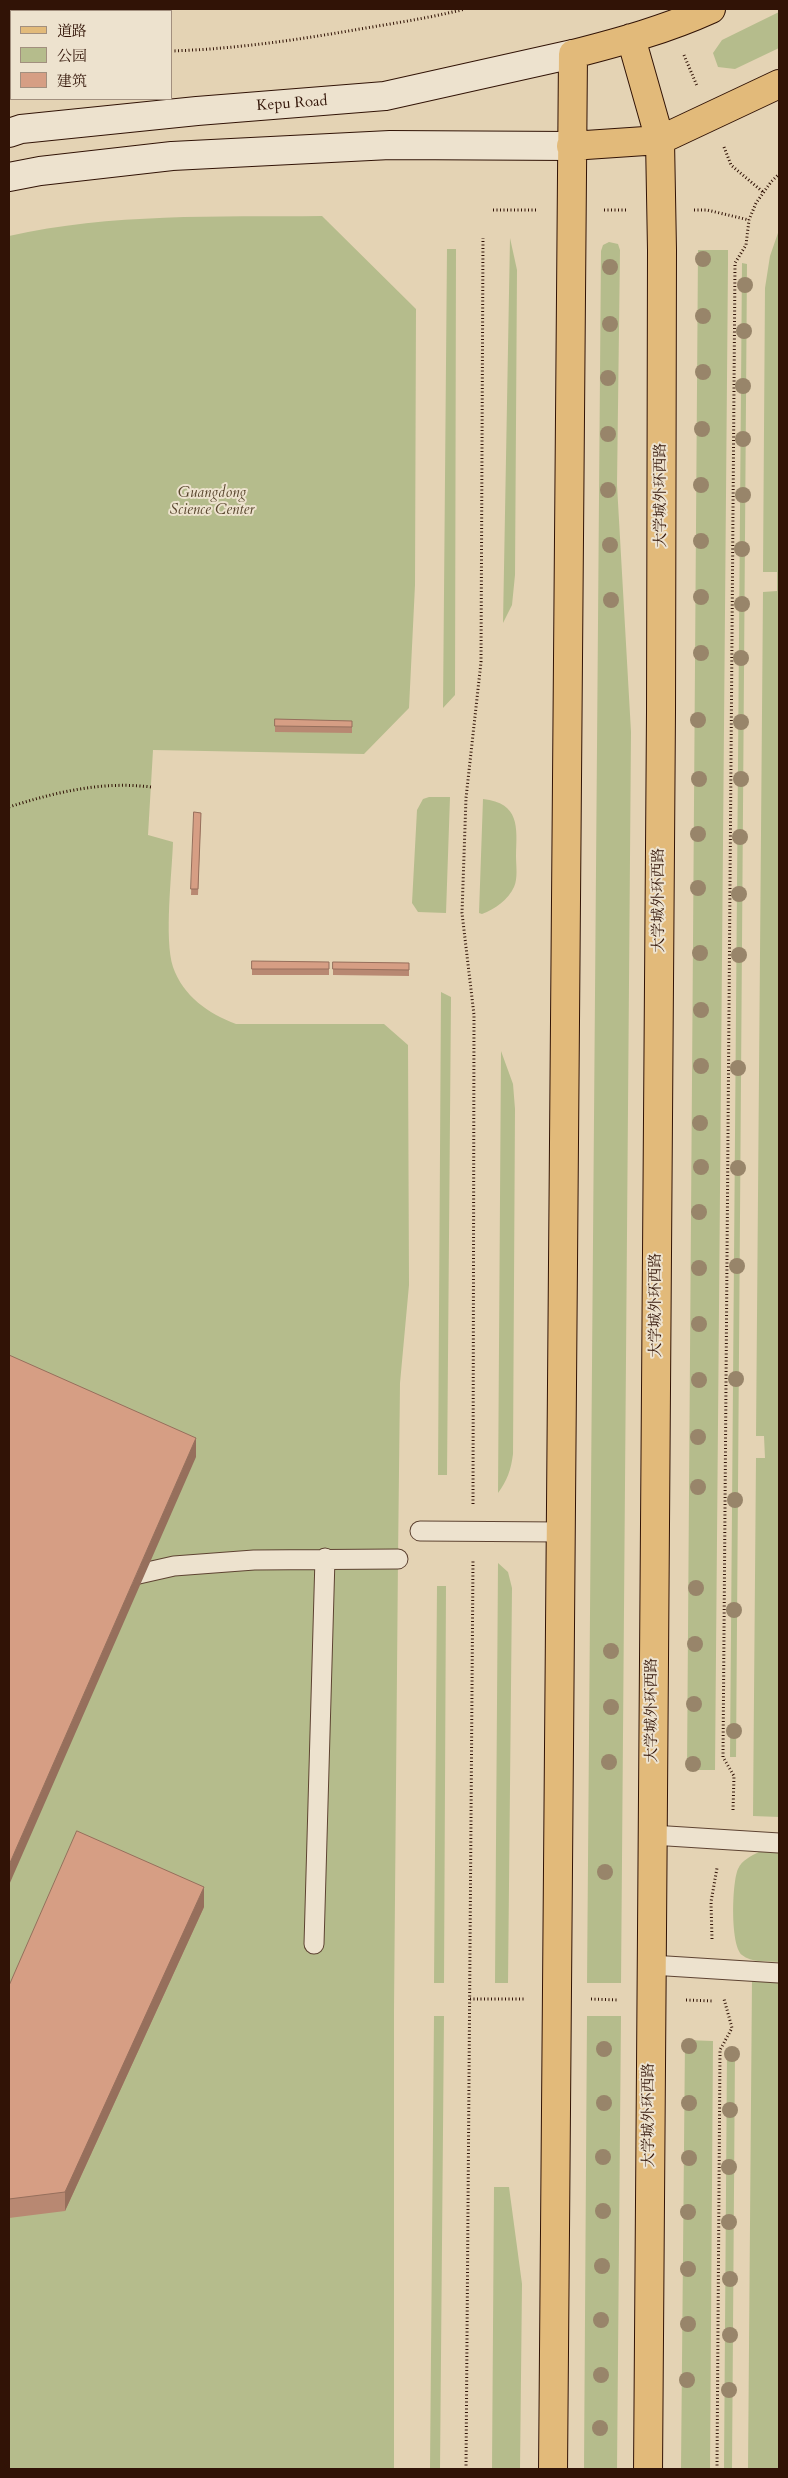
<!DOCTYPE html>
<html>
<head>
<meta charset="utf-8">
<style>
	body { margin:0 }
	#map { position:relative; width:788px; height:2478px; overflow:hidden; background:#e4d3b4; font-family:Cardo,"Noto Serif SC",serif }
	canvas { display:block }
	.frame { position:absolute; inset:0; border:10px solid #311306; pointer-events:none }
	.legend { position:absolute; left:10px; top:10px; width:162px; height:90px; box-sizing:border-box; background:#ede2ce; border:1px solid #a28f7e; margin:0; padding:6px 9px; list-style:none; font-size:15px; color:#311306 }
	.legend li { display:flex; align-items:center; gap:10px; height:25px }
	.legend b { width:25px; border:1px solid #a28f7e }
</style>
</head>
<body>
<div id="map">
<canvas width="788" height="2478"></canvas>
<div class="frame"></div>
<ul class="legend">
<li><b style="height:6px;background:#e2ba7a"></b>道路</li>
<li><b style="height:14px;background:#b5bc8c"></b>公园</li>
<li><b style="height:14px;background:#d69e84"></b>建筑</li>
</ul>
</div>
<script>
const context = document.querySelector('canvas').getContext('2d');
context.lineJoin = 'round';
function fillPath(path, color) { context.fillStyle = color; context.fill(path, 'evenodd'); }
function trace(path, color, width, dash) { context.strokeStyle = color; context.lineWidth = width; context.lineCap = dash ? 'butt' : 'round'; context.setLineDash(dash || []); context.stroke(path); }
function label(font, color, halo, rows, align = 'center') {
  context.font = font + ' Cardo,"Noto Serif SC",serif'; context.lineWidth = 4; context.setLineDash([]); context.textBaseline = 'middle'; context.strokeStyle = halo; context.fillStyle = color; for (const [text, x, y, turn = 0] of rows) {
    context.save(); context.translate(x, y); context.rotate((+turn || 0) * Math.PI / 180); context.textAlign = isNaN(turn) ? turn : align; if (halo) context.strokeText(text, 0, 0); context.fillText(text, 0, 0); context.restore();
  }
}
const green = new Path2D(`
	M779,12V48L735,69L718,67L713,53L722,40Z
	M322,216L416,309L415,585L409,708L364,754L153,750L148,835L173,842C172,873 164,939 173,967C183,996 209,1014 236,1024H384L408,1045L409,1285L400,1383L398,1559L394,2010V2469H9V236C111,213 217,217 322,216Z
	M779,230V1817L753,1816L756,1458H765L764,1436H756L763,592L777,591V572H763L765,288L770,256Z
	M510,238L517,270L515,575L512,605L503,623Z
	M609,242L618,244L620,250L617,485L631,732L621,1983H587L601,251L603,245Z
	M447,249H456L455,695L443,708Z
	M698,250H728V263L715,1770H687Z
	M742,263L747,264L736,1757H730Z
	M429,797H450L446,913L418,912L412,903L417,810L423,799Z
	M483,799C520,803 517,827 516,856C516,866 518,878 514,887C508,900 495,909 482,914L479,913Z
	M441,992L451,997L447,1475H438Z
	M501,1051L513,1084L515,1109L513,1454C511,1470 507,1481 498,1493Z
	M498,1563L508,1572L512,1588L508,1983H495Z
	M437,1586H446L444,1983H434Z
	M759,1852H779V1962C768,1961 751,1963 742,1955C730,1945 732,1882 738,1869C742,1860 751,1856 759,1852Z
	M752,1979L779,1981V2469H748Z
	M434,2016H444L440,2469H430Z
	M587,2016H621L617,2469H584Z
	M685,2040L713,2041L710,2469H681Z
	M727,2050H735L732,2469H724Z
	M494,2187H509L522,2284L520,2469H492Z`);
const path = new Path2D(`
	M171,51C235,49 297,40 360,29C395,23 430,18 465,9
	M684,55L697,86
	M9,66L11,65
	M724,147L731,165L763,192
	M493,210H538
	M604,210H628
	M694,210H707L749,220
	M9,807C56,792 102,781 151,787
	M473,1504L474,1015L462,913L466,798L481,662L483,238
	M733,1810L734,1776L723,1757L735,263L746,245L749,220L756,203L771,182L779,174
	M712,1939L711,1902L717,1868
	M470,1999H524
	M591,1999L619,2000
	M686,2000L714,2001
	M466,2469L473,1560
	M717,2469L720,2050L732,2028L724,1999`);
const lane = new Path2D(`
	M420,1531L560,1532
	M121,1578L174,1566L254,1560L398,1559
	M652,1835L779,1843
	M314,1944L325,1558
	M651,1965L779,1973`);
const secondary = new Path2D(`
	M9,133L21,129L197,111L385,96L573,54
	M9,177L40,171L172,156L390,145L571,146`);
const primary = new Path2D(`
	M631,38L660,140L662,250L661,712L648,2469
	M571,146L660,140L779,84
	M553,2469L573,54C620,42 667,29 711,9`);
const trees = [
	[703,259],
	[610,267],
	[745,285],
	[703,316],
	[610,324],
	[744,331],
	[703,372],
	[608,378],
	[743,386],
	[702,429],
	[608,434],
	[743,439],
	[701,485],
	[608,490],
	[743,495],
	[701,541],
	[610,545],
	[742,549],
	[701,597],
	[611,600],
	[742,604],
	[701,653],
	[741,658],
	[698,720],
	[741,722],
	[699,779],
	[741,779],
	[698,834],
	[740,837],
	[698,888],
	[739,894],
	[700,953],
	[739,955],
	[701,1010],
	[701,1066],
	[738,1068],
	[700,1123],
	[701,1167],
	[738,1168],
	[699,1212],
	[737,1266],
	[699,1268],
	[699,1324],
	[736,1379],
	[699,1380],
	[698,1437],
	[698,1487],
	[735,1500],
	[696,1588],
	[734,1610],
	[695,1644],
	[611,1651],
	[694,1704],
	[611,1707],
	[734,1731],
	[609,1762],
	[693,1764],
	[605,1872],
	[689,2046],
	[604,2049],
	[732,2054],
	[604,2103],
	[689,2103],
	[730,2110],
	[603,2157],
	[689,2158],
	[729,2167],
	[603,2211],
	[688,2212],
	[729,2222],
	[602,2266],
	[688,2269],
	[730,2279],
	[601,2320],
	[688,2324],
	[730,2335],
	[601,2375],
	[687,2380],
	[729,2390],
	[600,2428]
];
const wall = new Path2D(`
	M275,719L352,721V733L275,732Z
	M194,812L201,813L198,895H191Z
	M252,961L329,962V975H252Z
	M333,962L409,963V976L333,975Z
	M204,1907L65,2211L9,2218V1986Z`);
const shadedWall = new Path2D(`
	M196,1438V1457L9,1885V1865Z
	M204,1887V1907L65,2211V2192Z`);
const building = new Path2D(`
	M275,719L352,721V727L275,726Z
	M194,812L201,813L198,889H191Z
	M252,961L329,962V969H252Z
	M333,962L409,963V970L333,969Z
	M9,1355L196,1438L9,1865Z
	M77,1831L204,1887L65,2192L9,2199V1986Z`);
const streetNames = [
	["Kepu Road",292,104,-4],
	["大学城外环西路",662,495,-90],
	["大学城外环西路",660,900,-90],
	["大学城外环西路",657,1305,-90],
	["大学城外环西路",653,1710,-90],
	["大学城外环西路",650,2115,-90]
];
const parkNames = [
	["Guangdong",212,494],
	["Science Center",212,511]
];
fillPath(green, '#b5bc8c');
trace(lane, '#5e4332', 21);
trace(secondary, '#311306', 30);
trace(primary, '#311306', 30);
trace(path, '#311306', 3, [1, 2.5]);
trace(lane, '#ede2ce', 19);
trace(secondary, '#ede2ce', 28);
trace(primary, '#e2ba7a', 28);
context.fillStyle = '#98856a';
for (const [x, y] of trees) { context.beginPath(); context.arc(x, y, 8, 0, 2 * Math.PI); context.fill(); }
fillPath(wall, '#b88872');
fillPath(shadedWall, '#966f5c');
fillPath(building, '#d69e84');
trace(building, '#966f5c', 1);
label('15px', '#311306', '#ede2ce', streetNames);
label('italic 15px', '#59462e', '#ede2ce', parkNames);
</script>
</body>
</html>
